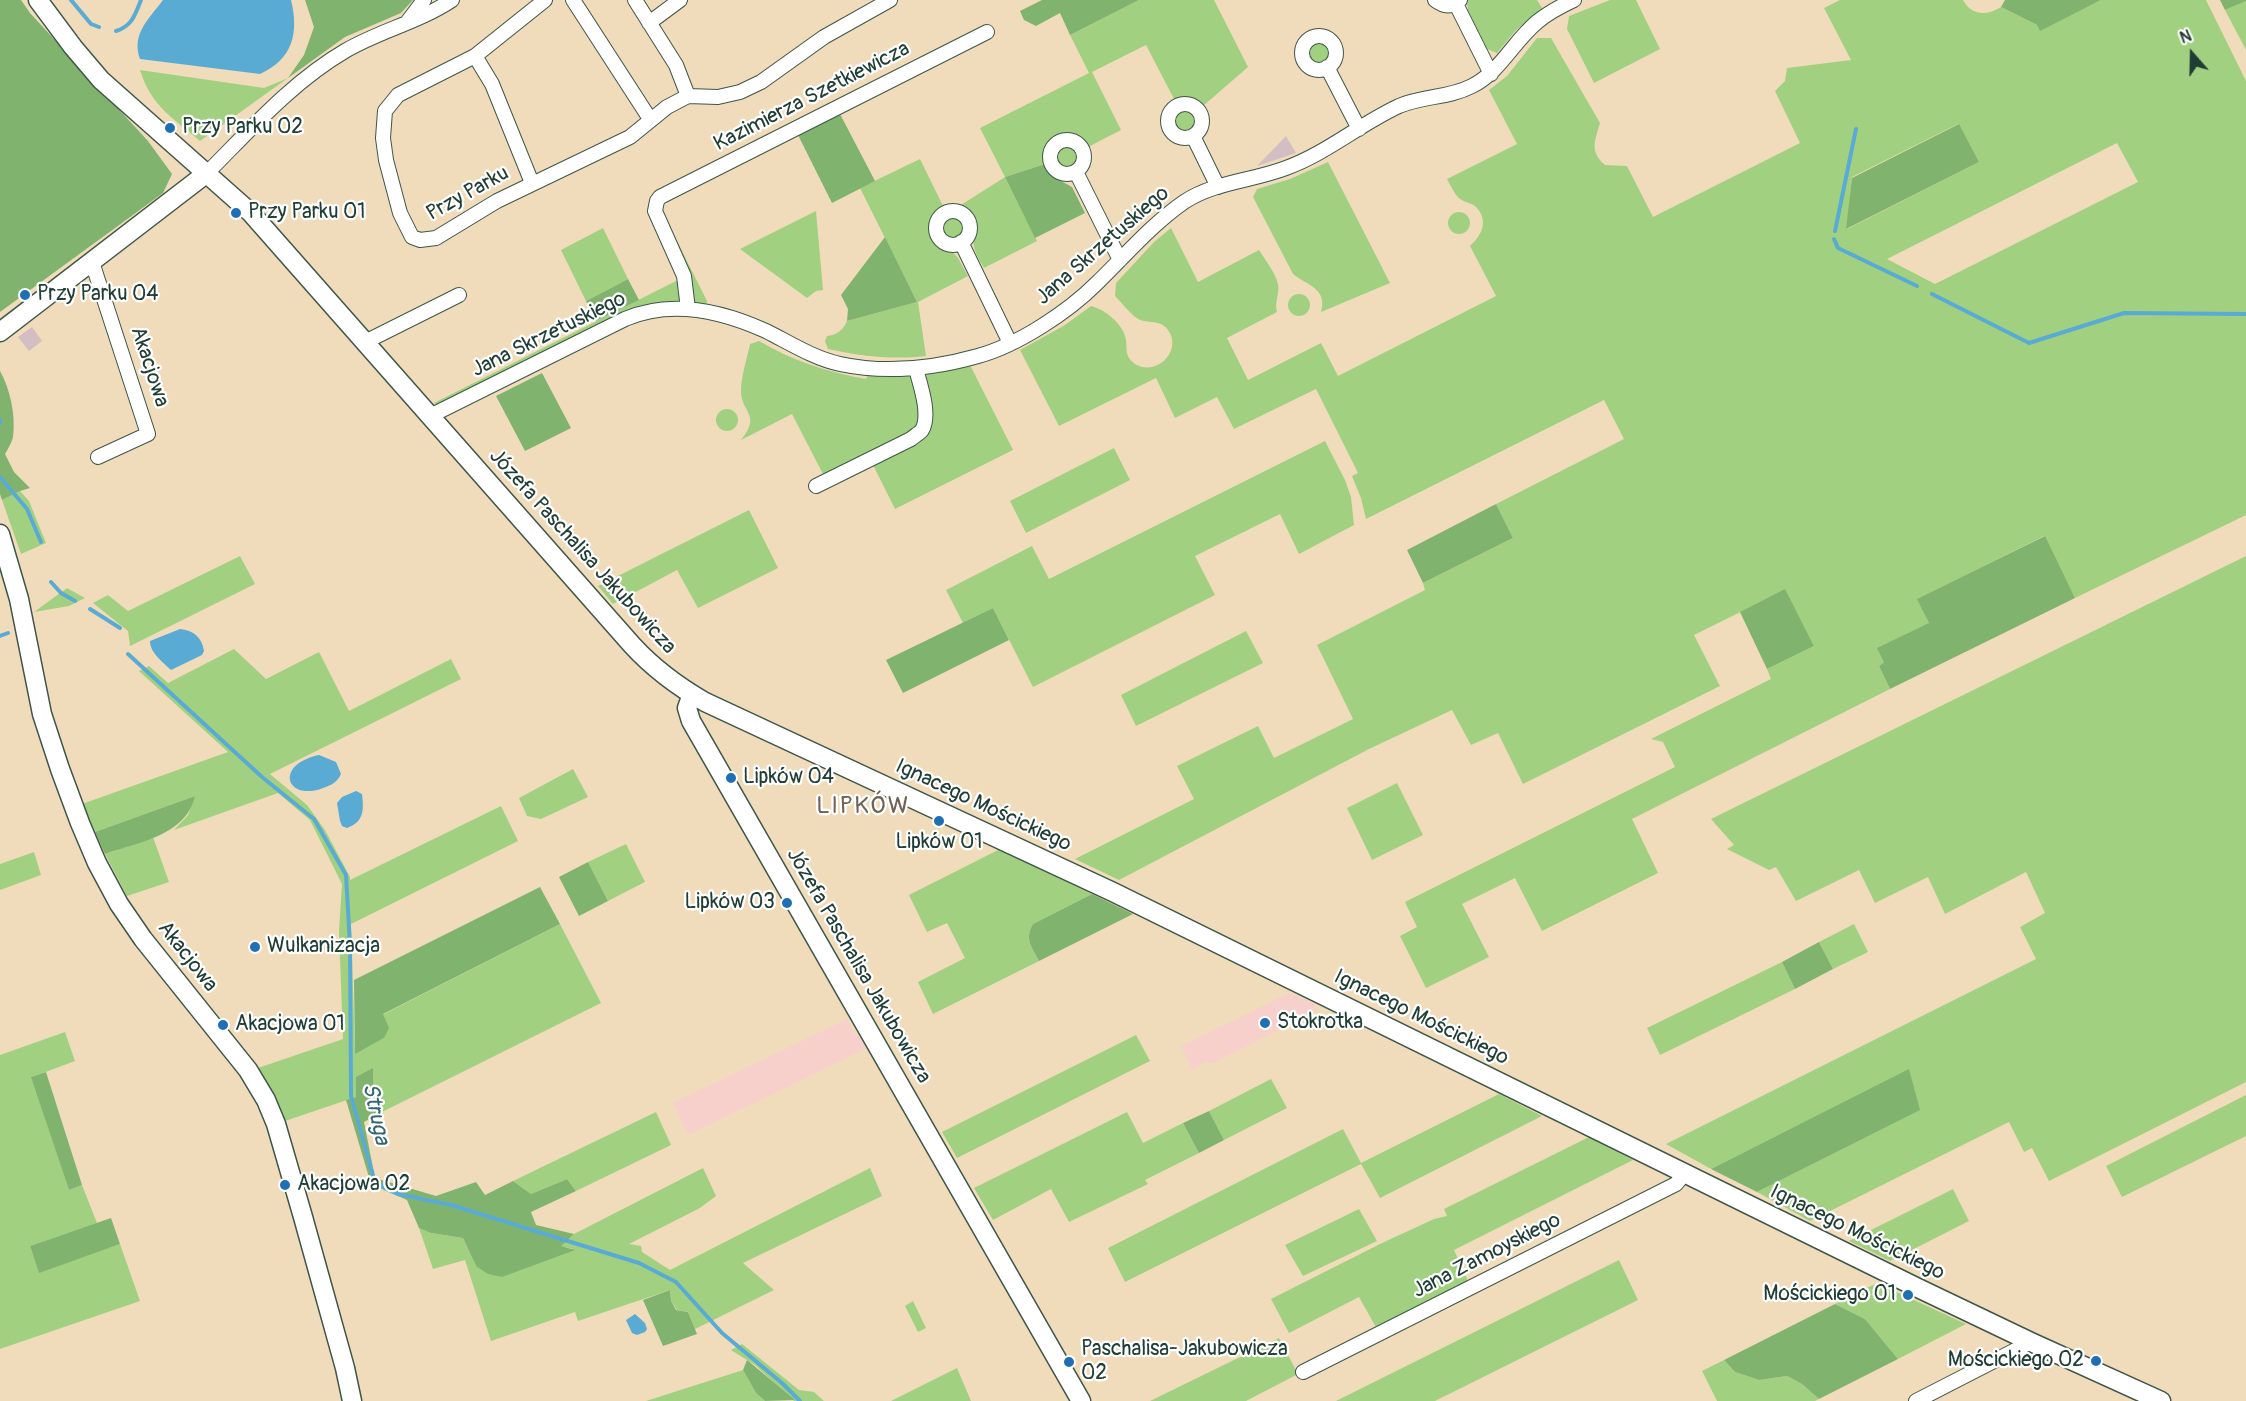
<!DOCTYPE html>
<html>
<head>
<meta charset="utf-8">
<style>
	body { margin:0 }
	#map { position:relative; width:2246px; height:1401px; overflow:hidden; background:#f0dcba; font-family:Pangolin,sans-serif }
	canvas { display:block }
	.north { position:absolute; left:2162px; top:24px; width:60px; height:60px; -webkit-text-stroke:4px #fff; paint-order:stroke; rotate:340deg; font-size:16px; font-weight:700; line-height:24px; text-align:center; color:#1f3d34 }
	.north::after { content:''; display:block; margin:auto; width:21px; height:27px; background:#1f3d34; clip-path:polygon(50% 0,100% 100%,50% 72%,0 100%) }
</style>
</head>
<body>
<div id="map">
<canvas width="2246" height="1401"></canvas>
<div class="north">N</div>
</div>
<script>
const context = document.querySelector('canvas').getContext('2d');
context.lineJoin = 'round';
function fillPath(path, color) { context.fillStyle = color; context.fill(path, 'evenodd'); }
function trace(path, color, width, dash) { context.strokeStyle = color; context.lineWidth = width; context.lineCap = dash ? 'butt' : 'round'; context.setLineDash(dash || []); context.stroke(path); }
function label(font, color, halo, rows, align = 'center') {
  context.font = font + ' Pangolin,sans-serif'; context.lineWidth = 4.5; context.setLineDash([]); context.textBaseline = 'middle'; context.strokeStyle = halo; context.fillStyle = color; for (const [text, x, y, turn = 0] of rows) {
    context.save(); context.translate(x, y); context.rotate((+turn || 0) * Math.PI / 180); context.textAlign = isNaN(turn) ? turn : align; if (halo) context.strokeText(text, 0, 0); context.fillText(text, 0, 0); context.restore();
  }
}
const built = new Path2D(`
	M1289,993L1315,1004L1314,1012L1213,1063L1206,1062L1192,1069L1181,1046Z
	M847,1019L854,1034L863,1037L869,1047L688,1135L673,1103Z`);
const industrial = new Path2D(`
	M1286,136L1296,153L1257,166Z
	M32,327L42,341L29,351L18,337Z`);
const green = new Path2D(`
	M1139,0H1214L1248,67L1203,106C1194,97 1186,96 1174,99L1146,45L1092,72L1121,130L1088,147C1070,123 1037,136 1045,164L1005,177L1037,241L984,268C981,263 977,257 975,251C969,231 988,219 961,205L1005,177L980,128L1089,73L1070,35Z
	M1467,0H1537L1542,8L1516,30L1497,53L1487,49L1468,11Z
	M1610,0H1636L1660,49L1594,83L1567,29L1569,16Z
	M1840,0H1963C1972,16 1987,16 2001,7L2037,25L2040,30L2101,0H2206L2246,81V515L2075,598L2044,536L1918,599L1929,623L1879,666L1890,689L1632,819L1658,873L1542,931L1515,878L1462,904L1489,957L1426,988L1400,936L1417,927L1405,902L1675,767L1663,742L1651,739L1771,679L1767,669L1814,646L1785,590L1694,635L1720,686L1523,784L1498,733L1471,745L1452,710L1369,749L1119,880L1075,859L1194,799L1177,766L1258,726L1274,758L1353,719L1317,645L1425,590L1423,583L1513,538L1496,504L1624,439L1604,400L1366,519L1361,498L1352,476L1358,473L1316,389L1234,429L1217,397L1175,418L1156,378L1059,426L1020,350L1065,325L1091,306C1104,309 1124,324 1126,340C1127,350 1125,357 1135,364C1156,377 1183,351 1168,330C1160,319 1148,324 1138,319C1130,314 1122,303 1115,296L1116,283L1154,242L1171,228L1198,282L1259,250C1265,260 1275,272 1278,284C1280,294 1274,302 1277,312L1227,338L1248,380L1321,343L1338,376L1496,296L1470,246C1481,236 1489,222 1477,208C1473,203 1466,203 1460,199C1454,194 1451,186 1447,179L1517,144L1489,90L1507,76L1537,38H1551L1600,123C1595,141 1589,151 1605,165L1627,166L1653,217L1800,143L1775,91L1785,81L1787,68L1851,60L1824,8ZM1958,124L1979,162L1847,229L1852,177ZM2117,143L2138,182L1935,284L1887,259Z
	M2246,1V50L2225,10Z
	M1309 52a11 11 0 1 1 22 0a11 11 0 1 1-22 0Z
	M140,70L264,88L288,78L200,141C173,118 151,106 140,70Z
	M1174 121a11 11 0 1 1 22 0a11 11 0 1 1-22 0Z
	M1056 157a11 11 0 1 1 22 0a11 11 0 1 1-22 0Z
	M920,159L943,206C926,219 925,249 951,250L958,258L968,276L918,302L926,356C892,360 860,356 828,349L825,341L827,336C837,335 843,330 847,321L917,302L860,188Z
	M1328,162L1390,283L1321,312C1328,288 1306,285 1293,274L1253,197L1257,189L1290,179Z
	M662,211L707,301L706,307L697,306L693,302Z
	M816,211L823,290L816,291L807,298L740,249Z
	M1448 223a11 11 0 1 1 22 0a11 11 0 1 1-22 0Z
	M943 227a11 11 0 1 1 22 0a11 11 0 1 1-22 0Z
	M603,228L628,279L586,301L561,250Z
	M680,279L681,297L677,302L438,406L434,403Z
	M1288 305a11 11 0 1 1 22 0a11 11 0 1 1-22 0Z
	M759,341C793,361 828,372 866,379L868,374H908L913,377C918,391 924,419 913,431L824,476L792,414L741,440C762,414 741,413 741,391C741,376 747,359 750,344Z
	M970,365L1013,450L895,509L872,463L923,435L924,377L927,373Z
	M716 420a11 11 0 1 1 22 0a11 11 0 1 1-22 0Z
	M1325,441L1345,480L1351,497L1354,525L1299,554L1280,514L1195,556L1215,595L1033,687L993,608L963,623L946,590L1032,546L1049,579Z
	M1114,448L1130,480L1026,533L1010,501Z
	M20,491L29,501L46,543L21,554L2,500Z
	M749,510L778,568L698,608L677,570L613,604L598,586Z
	M240,556L255,584L130,646L128,631L93,603L108,595L128,611Z
	M2246,556V1082L2049,1181L2032,1148L2024,1152L2009,1122L1810,1221L1757,1192L1919,1110L1909,1070L1711,1169L1666,1144L2036,959L2020,927L2045,913L2026,872L1945,914L1928,877L1875,903L1859,870L1796,901L1776,867L1769,870L1727,849L1734,845L1711,819Z
	M67,588L85,598L69,606L34,612Z
	M1246,631L1263,663L1136,726L1121,695Z
	M234,649L266,679L319,652L349,711L451,659L461,679L270,774L307,805L325,830L350,877V880L501,806L518,841L351,924L355,1053L384,1038L382,1015L560,924L601,1003L380,1113L373,1093V1069L356,1097L285,1121L258,1068L343,1039L339,930L342,884L310,820L278,793L174,830L188,815L195,796L95,832L82,804L228,752L139,671L149,666L168,683Z
	M573,769L588,797L541,819L527,816L519,798Z
	M1397,783L1423,835L1372,860L1347,808Z
	M153,837L169,882L127,896L105,854Z
	M626,844L645,882L608,901L588,862Z
	M1000,849L1092,894L1033,924C1024,939 1032,947 1039,961L933,1014L918,982L965,958L947,923L927,932L909,895Z
	M34,852L41,875L0,890V864Z
	M1854,924L1868,952L1833,969L1819,942Z
	M1782,962L1795,989L1660,1055L1647,1028Z
	M65,1032L75,1061L32,1077L69,1190L82,1185L97,1223L30,1246L39,1272L120,1244L140,1301L0,1349V1055Z
	M1136,1035L1150,1061L957,1158L942,1132Z
	M1271,1079L1287,1108L1224,1140L1209,1111Z
	M1499,1094L1542,1116L1380,1198L1361,1164L1125,1282L1108,1248L1343,1129L1361,1163Z
	M2246,1095V1136L2122,1197L2106,1166Z
	M656,1112L671,1145L576,1191L567,1179L531,1194L513,1181Z
	M1127,1112L1143,1143L1183,1123L1199,1153L1145,1180L1148,1184L1069,1222L1051,1189L993,1220L974,1188Z
	M1589,1137L1633,1160L1454,1250L1469,1283L1377,1329L1359,1297L1289,1333L1271,1299L1380,1244L1434,1219L1447,1216L1444,1209Z
	M703,1168L716,1196L700,1208L629,1244L641,1246L642,1252L670,1270L870,1168L882,1196L743,1263L774,1290L695,1329L688,1312L677,1310L671,1301L670,1290L578,1321L575,1312L491,1341L465,1260L433,1269L419,1228L431,1233L463,1238L476,1266L573,1249L560,1246L574,1234Z
	M1953,1189L1969,1221L1890,1261L1849,1241Z
	M1359,1209L1377,1241L1303,1276L1285,1245Z
	M1619,1260L1638,1300L1435,1401H1336Z
	M1877,1283L1966,1324L1898,1359L1865,1319L1835,1304Z
	M913,1301L926,1328L918,1332L905,1306Z
	M1279,1338L1298,1374L1246,1401H1150Z
	M742,1344L799,1390L814,1392L824,1401H794L755,1365L731,1350Z
	M1724,1360L1735,1372L1759,1380L1787,1376L1802,1384L1819,1399L1815,1401H1717L1702,1371Z
	M957,1368L971,1401H891Z
	M743,1370L756,1393L765,1401H646Z`);
const forest = new Path2D(`
	M0,0H21L30,13L148,141L172,174L163,193L0,312Z
	M305,0H413L401,13L345,37L288,78L304,55L314,27Z
	M1042,0H1139L1070,35L1060,13L1036,26L1024,20L1020,11Z
	M2005,0H2101L2040,31L2037,25L2001,7Z
	M2220,0H2246V1L2225,10Z
	M840,114L875,181L832,203L798,135Z
	M1959,124L1979,162L1846,229L1852,178Z
	M1045,164L1052,176L1072,187L1085,213L1035,238L1005,177Z
	M885,237L917,302L847,321L848,309L841,295Z
	M628,279L639,300L596,321L586,301Z
	M0,371C10,389 16,415 13,437C12,442 8,449 5,454L14,472L30,488L20,491L2,500L0,494Z
	M542,373L571,428L525,451L496,396Z
	M1496,504L1513,538L1423,583L1407,550Z
	M2045,536L2075,598L1890,689L1879,666L1884,662L1877,648L1929,623L1917,599Z
	M1785,589L1814,646L1767,669L1740,612Z
	M993,608L1009,640L903,693L886,660Z
	M195,796C186,836 138,842 105,854L95,832Z
	M588,862L608,901L579,916L559,877Z
	M540,887L560,924L383,1014L389,1028L384,1038L355,1054L354,980Z
	M1092,894L1133,914L1039,961C1032,947 1024,939 1033,924Z
	M1819,942L1833,969L1795,989L1782,962Z
	M373,1068V1093L380,1113L364,1122L375,1178L436,1196L476,1182L485,1195L513,1181L531,1194L567,1179L576,1191L531,1212L536,1225L574,1234L561,1246L575,1250L502,1277L488,1274L476,1266L463,1238L431,1233L419,1228L407,1200L371,1184L346,1100L356,1097V1077Z
	M1909,1069L1920,1110L1757,1192L1711,1169Z
	M46,1072L82,1185L69,1190L31,1077Z
	M1209,1111L1224,1140L1199,1153L1183,1123Z
	M111,1218L120,1244L39,1273L30,1246Z
	M670,1290L671,1301L676,1310L688,1312L697,1334L663,1346L643,1300Z
	M1835,1304L1865,1319L1898,1359L1819,1399L1802,1384L1787,1376L1759,1380L1735,1372L1724,1360Z
	M747,1360L795,1400L765,1401L756,1393L743,1370Z`);
const water = new Path2D(`
	M163,0H291C299,33 293,59 260,74L140,59C131,34 149,19 163,0Z
	M180,629C193,630 202,637 204,651L202,655L171,670C163,662 150,653 150,641Z
	M319,755L336,762L341,774C337,783 331,785 323,788C287,802 273,765 319,755Z
	M356,791L362,794C364,810 364,822 347,828L342,826L340,821L337,803L342,797Z
	M635,1314L645,1323L647,1329L645,1332L637,1335L632,1333L626,1320Z`);
const stream = new Path2D(`
	M71,0L91,24L99,27
	M116,31C132,26 135,15 141,0
	M1835,231L1856,129
	M1834,239L1838,248L1917,286
	M1932,294L2029,343L2124,313L2246,314
	M0,420V423
	M0,477L27,509L41,542
	M51,582L61,593L75,601
	M90,609L120,628
	M0,636L8,633
	M128,654L262,777L314,819L346,875L350,945L351,1096L374,1179L386,1189L398,1194L451,1205L639,1263L676,1282L722,1333L782,1383L800,1401`);
const street = new Path2D(`
	M545,0L475,56L398,95L385,111L383,138L386,160L400,213L412,237L420,240L436,238L497,201L630,137L667,107L688,96
	M573,0L650,119
	M635,0L676,65L688,96L718,97L740,92L761,82L824,37L890,0
	M1435,0C1444,7 1452,7 1460,0
	M1456,4L1491,74
	M408,21L424,0
	M649,23L680,0
	M1302 53a17 17 0 1 1 34 0a17 17 0 1 1-34 0Z
	M475,56L492,84L532,183
	M1327,67L1359,129
	M1168 121a17 17 0 1 1 34 0a17 17 0 1 1-34 0Z
	M1193,136L1218,187
	M1050 157a17 17 0 1 1 34 0a17 17 0 1 1-34 0Z
	M1076,172L1120,260
	M207,173C250,130 292,82 345,51C379,31 419,22 452,0
	M936 228a17 17 0 1 1 34 0a17 17 0 1 1-34 0Z
	M961,242L1010,343
	M92,262L148,434L98,457
	M688,309L684,276L655,211L657,201L660,197L987,32
	M365,342L459,295
	M430,416L625,319C671,299 722,311 766,331C790,343 813,358 840,364C887,374 932,369 978,356C1018,345 1068,312 1097,283C1125,256 1151,225 1184,202C1214,182 1252,181 1286,168C1327,153 1360,124 1399,106C1422,96 1449,98 1472,86C1500,72 1513,42 1537,22C1548,13 1561,6 1574,0
	M816,486L911,439C914,436 920,433 922,430C931,415 920,384 916,369
	M1303,1372L1676,1184L1685,1173
	M1916,1401L2031,1342`);
const secondary = new Path2D(`
	M38,0L73,47L101,80L251,213L632,645C654,669 677,686 705,702L1113,892L1918,1288L2031,1342L2161,1401
	M0,332L207,173
	M0,534L19,599L42,714L60,769L80,823L97,863L119,904L143,939L248,1070L266,1100L276,1124L303,1217L345,1368L352,1401
	M692,694L687,708L691,721L1081,1401`);
const markers = [
	[170,128,6,"#1f6fb2"],
	[236,213,6,"#1f6fb2"],
	[25,295,6,"#1f6fb2"],
	[731,778,6,"#1f6fb2"],
	[939,821,6,"#1f6fb2"],
	[787,903,6,"#1f6fb2"],
	[255,947,6,"#1f6fb2"],
	[1265,1023,6,"#1f6fb2"],
	[223,1025,6,"#1f6fb2"],
	[285,1185,6,"#1f6fb2"],
	[1908,1295,6,"#1f6fb2"],
	[2096,1361,6,"#1f6fb2"],
	[1069,1362,6,"#1f6fb2"]
];
const streetNames = [
	["Kazimierza Szetkiewicza",812,97,-27],
	["Przy Parku",468,194,-29],
	["Jana Skrzetuskiego",1103,246,-41],
	["Jana Skrzetuskiego",549,335,-26],
	["Akacjowa",149,367,72],
	["Józefa Paschalisa Jakubowicza",582,552,48],
	["Ignacego Mościckiego",983,806,25],
	["Akacjowa",187,957,52],
	["Józefa Paschalisa Jakubowicza",858,966,60],
	["Ignacego Mościckiego",1421,1018,26],
	["Ignacego Mościckiego",1857,1233,26],
	["Jana Zamoyskiego",1487,1256,-27]
];
const poiNames = [
	["Przy Parku 02",182,128],
	["Przy Parku 01",248,213],
	["Przy Parku 04",37,295],
	["Lipków 04",743,778],
	["Lipków 01",939,843,"center"],
	["Lipków 03",775,903,"right"],
	["Wulkanizacja",267,947],
	["Stokrotka",1277,1023],
	["Akacjowa 01",235,1025],
	["Akacjowa 02",297,1185],
	["Mościckiego 01",1896,1295,"right"],
	["Paschalisa-Jakubowicza",1081,1350],
	["02",1081,1374],
	["Mościckiego 02",2084,1361,"right"]
];
const waterNames = [
	["Struga",375,1114,78]
];
const quarterNames = [
	["LIPKÓW",863,807]
];
fillPath(built, '#f7d0cc');
fillPath(industrial, '#d2bec3');
fillPath(green, '#a1d180');
fillPath(forest, '#80b36e');
fillPath(water, '#5aabd4');
trace(stream, '#5aabd4', 4);
trace(street, '#3e5548', 16);
trace(secondary, '#3e5548', 21);
trace(street, '#fff', 14);
trace(secondary, '#fff', 18);
for (const [x, y, r, color] of markers) { const dot = new Path2D(); dot.arc(x, y, r, 0, 2 * Math.PI); context.fillStyle = color; context.fill(dot); trace(dot, '#fff', 2); }
label('21px', '#1f3d34', '#fff', streetNames);
label('21px', '#1f3d34', '#fff', poiNames, 'left');
label('italic 22px', '#34646c', '#fff', waterNames);
context.letterSpacing = '1.5px';
label('24px', '#6c6255', '#fff', quarterNames);
context.letterSpacing = '0px';
</script>
</body>
</html>
